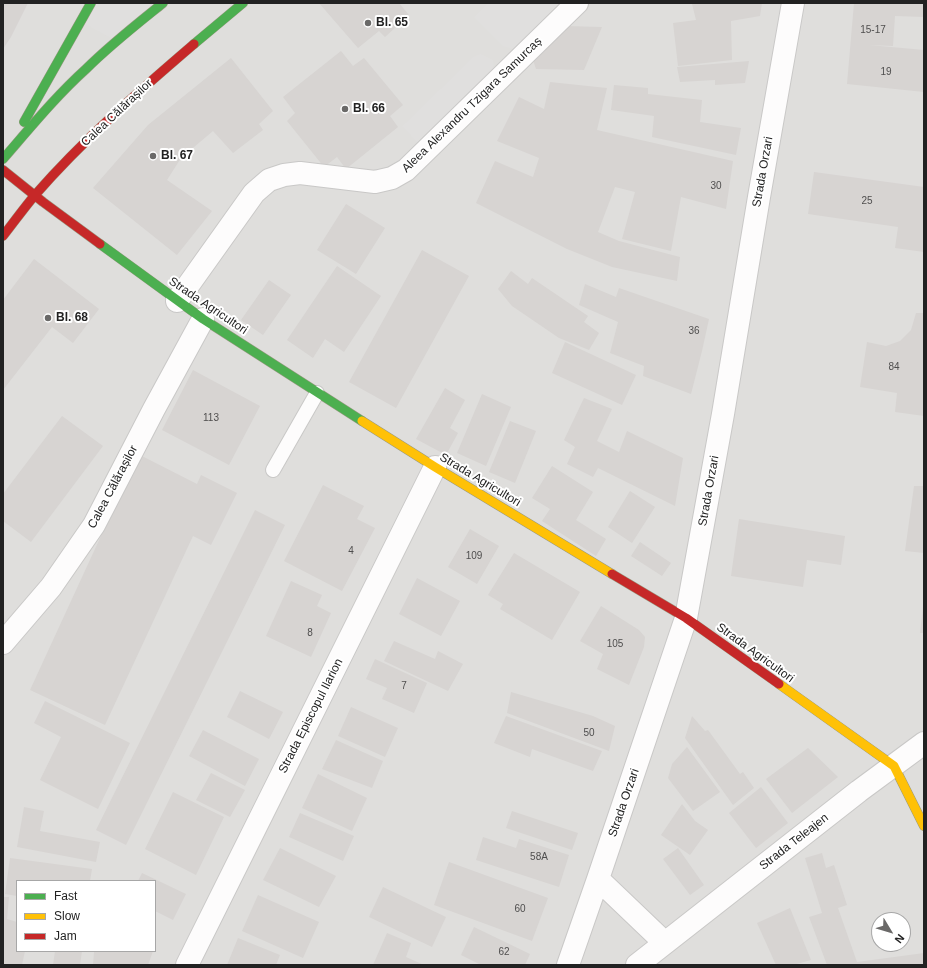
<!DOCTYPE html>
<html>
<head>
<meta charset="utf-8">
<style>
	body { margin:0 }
	#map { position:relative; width:927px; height:968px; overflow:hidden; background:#f0eeeb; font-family:Helvetica,sans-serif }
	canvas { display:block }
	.frame { position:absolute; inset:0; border:4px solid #222; pointer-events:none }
	.legend { position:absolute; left:16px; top:880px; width:140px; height:72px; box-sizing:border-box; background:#fff; border:1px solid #a7a7a7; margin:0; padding:5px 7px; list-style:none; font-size:12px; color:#222 }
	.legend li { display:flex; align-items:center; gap:8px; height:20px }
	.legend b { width:20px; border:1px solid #a7a7a7 }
	.north { position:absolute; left:871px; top:912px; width:40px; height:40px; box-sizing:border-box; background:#fff; border:1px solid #a7a7a7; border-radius:50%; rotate:128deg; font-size:11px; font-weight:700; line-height:16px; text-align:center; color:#222 }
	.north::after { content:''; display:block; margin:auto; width:14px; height:18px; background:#6a6968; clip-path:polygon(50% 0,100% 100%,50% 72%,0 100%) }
</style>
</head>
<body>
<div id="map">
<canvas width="927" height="968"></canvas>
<div class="frame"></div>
<ul class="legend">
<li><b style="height:5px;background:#4caf50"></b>Fast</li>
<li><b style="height:5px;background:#ffc107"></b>Slow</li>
<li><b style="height:5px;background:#c62828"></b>Jam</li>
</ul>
<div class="north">N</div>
</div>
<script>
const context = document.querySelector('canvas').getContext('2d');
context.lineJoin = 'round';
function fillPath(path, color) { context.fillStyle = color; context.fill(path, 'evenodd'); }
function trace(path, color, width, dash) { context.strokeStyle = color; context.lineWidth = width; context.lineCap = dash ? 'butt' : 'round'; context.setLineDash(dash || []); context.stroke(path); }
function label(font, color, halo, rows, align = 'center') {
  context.font = font + ' Helvetica,sans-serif'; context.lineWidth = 4; context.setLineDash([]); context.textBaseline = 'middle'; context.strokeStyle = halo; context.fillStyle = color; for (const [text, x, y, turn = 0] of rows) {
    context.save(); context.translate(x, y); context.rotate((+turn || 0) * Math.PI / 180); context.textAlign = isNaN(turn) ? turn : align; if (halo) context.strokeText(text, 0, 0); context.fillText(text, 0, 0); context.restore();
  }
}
const residential = new Path2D(`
	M3,3H924V965H3ZM17,881H155V951H17ZM879,920H903V944H879Z`);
const parking = new Path2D(`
	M91,3H163L117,41L81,22Z
	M488,3H563L517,50L503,46L474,17Z
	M481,54L493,60L495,73L421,147L402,126L473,57Z`);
const building = new Path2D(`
	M3,3H28L11,37L3,49Z
	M319,3H399L409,15L385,37L379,31L358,48Z
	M699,3H762L760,16L731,21L732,60L678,66L673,23L696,20L692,4Z
	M854,3H924V17L895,16L893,46L869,45L924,50V92L847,84Z
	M565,26L602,27L584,70L536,69L533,60Z
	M341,51L353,66L364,58L403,105L390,116L398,127L346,169L337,157L324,167L287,121L295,113L283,97Z
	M231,58L273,111L259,124L263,130L233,153L213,131L181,158L167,180L212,211L177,255L93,188L148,125Z
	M749,61L745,83L715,85V80L680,82L677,67Z
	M550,82L607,88L597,130L733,161L726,209L681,197L671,251L622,239L635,192L615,187L598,232L619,241L680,257L677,281L612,267L567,249L476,203L495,161L533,177L539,158L497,141L519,97L544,109Z
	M614,85L648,88V94L702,100L700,122L741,128L736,155L652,137L654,116L611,110Z
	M814,172L924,187V252L895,248L898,227L808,214Z
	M346,204L385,228L356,274L317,250Z
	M422,250L469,276L396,408L349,382Z
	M34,259L99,309L73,343L52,327L3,390V300Z
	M337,266L381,296L344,352L325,339L313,358L287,340Z
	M511,271L528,284L532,278L588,316L584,322L599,333L589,350L559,338L512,306L498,289Z
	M269,280L291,295L263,335L241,320Z
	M585,284L616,297L619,288L709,319L702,351L691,394L643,376L644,366L610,353L618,322L579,305Z
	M916,313H924V416L895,412L897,393L860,387L867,342L886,346L900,341L911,330Z
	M565,342L636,375L622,405L552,373Z
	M193,370L260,406L229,465L162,430Z
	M445,388L465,400L450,428L458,433L446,455L416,439Z
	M482,394L511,407L486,466L457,453Z
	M584,398L612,409L597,441L619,452L627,431L683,458L675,506L598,468L593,477L567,464L575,447L564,440Z
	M62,416L103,446L31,542L3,521V494Z
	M510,421L536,431L515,483L489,472Z
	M140,455L197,484L201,475L237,493L211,545L193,536L105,725L30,690L118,499Z
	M552,466L593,492L576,520L606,539L596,556L542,521L550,509L532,498Z
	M323,485L364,506L357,519L375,528L342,591L284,561Z
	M914,486H924V553L905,551Z
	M630,491L655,507L632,543L608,527Z
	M255,510L285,525L126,845L96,830Z
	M739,519L845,536L841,565L807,560L803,587L731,576Z
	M470,529L499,546L477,584L448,567Z
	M640,542L671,563L662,576L631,556Z
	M514,553L580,592L552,640L500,609L503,604L488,595Z
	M417,578L460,601L441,636L399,614Z
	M291,581L322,595L317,606L331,613L311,657L266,636Z
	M601,606L639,630L645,637L644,647L629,685L597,669L603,654L580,641Z
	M923,607H924V633H920Z
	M394,641L435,659L438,651L463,664L448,691L384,661Z
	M375,659L427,683L414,713L382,699L387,688L366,679Z
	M240,691L283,712L269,739L227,717Z
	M511,692L593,716L615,726L609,751L507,713Z
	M45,701L130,743L98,809L40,780L61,737L34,723Z
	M351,707L398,728L385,757L338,736Z
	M506,716L602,751L593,771L532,749L530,757L494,743Z
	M692,716L705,731L708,730L740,774L743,772L754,788L733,805L685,738Z
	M203,730L259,759L245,786L189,756Z
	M336,740L383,761L372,788L322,769Z
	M687,747L720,792L693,811L668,778L672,764Z
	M808,748L838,777L792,813L766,779Z
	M211,773L245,790L230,817L196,800Z
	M318,774L367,798L352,831L302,808Z
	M761,787L788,823L756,848L729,813Z
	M173,792L224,817L196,875L145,849Z
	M682,804L695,821L708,830L690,855L661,835Z
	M24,807L44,811L40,831L100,842L96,862L17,847Z
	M512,811L578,833L572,850L506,828Z
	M300,813L354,836L343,861L289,837Z
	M483,837L516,848L519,839L569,855L559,887L476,860Z
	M280,848L336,876L319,907L263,880Z
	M678,848L704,885L690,895L663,859Z
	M822,853L826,868L834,865L847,905L838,908L857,962L924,953V965H827L809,917L822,913L805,858Z
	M10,858L92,869L90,881H17V896L5,894Z
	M449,862L548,898L532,941L434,905Z
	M142,873L186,894L173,920L155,911V881H138Z
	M383,887L446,917L432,947L369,917Z
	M258,895L319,922L303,958L242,931Z
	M3,897H9L7,919L17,922V951H25L22,965H3Z
	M790,908L811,960L793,965H776L757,923Z
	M474,927L530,954L525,965H481L461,955Z
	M387,933L411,943L406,957L424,965H373Z
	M238,938L280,955L276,965H227Z
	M55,951H82L80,965H53Z
	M90,951H153L148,965H93L94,952H90Z`);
const lane = new Path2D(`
	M273,470L317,393`);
const street = new Path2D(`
	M177,301L254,193L269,180L284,175L300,173L375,182L392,178L406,170L577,3
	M3,643L51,587L94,525L154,409L203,319
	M598,879L665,943
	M187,965L435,467
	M568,965L598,879L686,618L723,414L759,197L793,3
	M637,965L859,791L924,743`);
const fast = new Path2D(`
	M194,44L243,3
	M24,122L91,3
	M3,159C30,128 56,96 86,69C110,45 137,24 163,3
	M100,244L203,319L362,421`);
const slow = new Path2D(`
	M362,421L435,467L612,574
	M779,684L894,766L924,826`);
const jam = new Path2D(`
	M3,170L43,202L100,244
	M3,236C14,222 24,208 35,195C83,140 138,92 194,44
	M612,574L686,618L779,684`);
const markers = [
	[368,23,4,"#6a6968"],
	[345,109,4,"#6a6968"],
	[153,156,4,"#6a6968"],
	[48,318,4,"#6a6968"]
];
const numberNames = [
	["15-17",873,30],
	["19",886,72],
	["30",716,186],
	["25",867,201],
	["36",694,331],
	["84",894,367],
	["113",211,418],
	["4",351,551],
	["109",474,556],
	["8",310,633],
	["105",615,644],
	["7",404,686],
	["50",589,733],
	["58A",539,857],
	["60",520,909],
	["62",504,952]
];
const poiNames = [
	["Bl. 65",376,23],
	["Bl. 66",353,109],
	["Bl. 67",161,156],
	["Bl. 68",56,318]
];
const streetNames = [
	["Aleea Alexandru Tzigara Samurcaș",472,105,-44],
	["Calea Călărașilor",117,113,-43],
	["Strada Orzari",763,172,-80],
	["Strada Agricultori",208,306,34],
	["Strada Agricultori",480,480,31],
	["Calea Călărașilor",113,487,-62],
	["Strada Orzari",709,491,-80],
	["Strada Agricultori",755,653,36],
	["Strada Episcopul Ilarion",311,716,-63],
	["Strada Orzari",624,803,-71],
	["Strada Teleajen",794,842,-38]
];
fillPath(residential, '#dfdedc');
fillPath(parking, '#e0dfde');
fillPath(building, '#d7d4d2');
trace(lane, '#c9c8c7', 16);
trace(street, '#c9c8c7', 24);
trace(fast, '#999a82', 10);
trace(slow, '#999a82', 10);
trace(jam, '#999a82', 10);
trace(lane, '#fdfcfc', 14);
trace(street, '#fdfcfc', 22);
trace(fast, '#4caf50', 9);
trace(slow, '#ffc107', 9);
trace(jam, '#c62828', 9);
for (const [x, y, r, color] of markers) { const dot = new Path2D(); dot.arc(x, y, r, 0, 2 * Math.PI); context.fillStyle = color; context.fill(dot); trace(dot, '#fff', 1.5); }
label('10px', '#4f4e4e', null, numberNames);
label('bold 12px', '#222', '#fff', poiNames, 'left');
label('12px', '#222', '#fff', streetNames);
</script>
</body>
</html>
